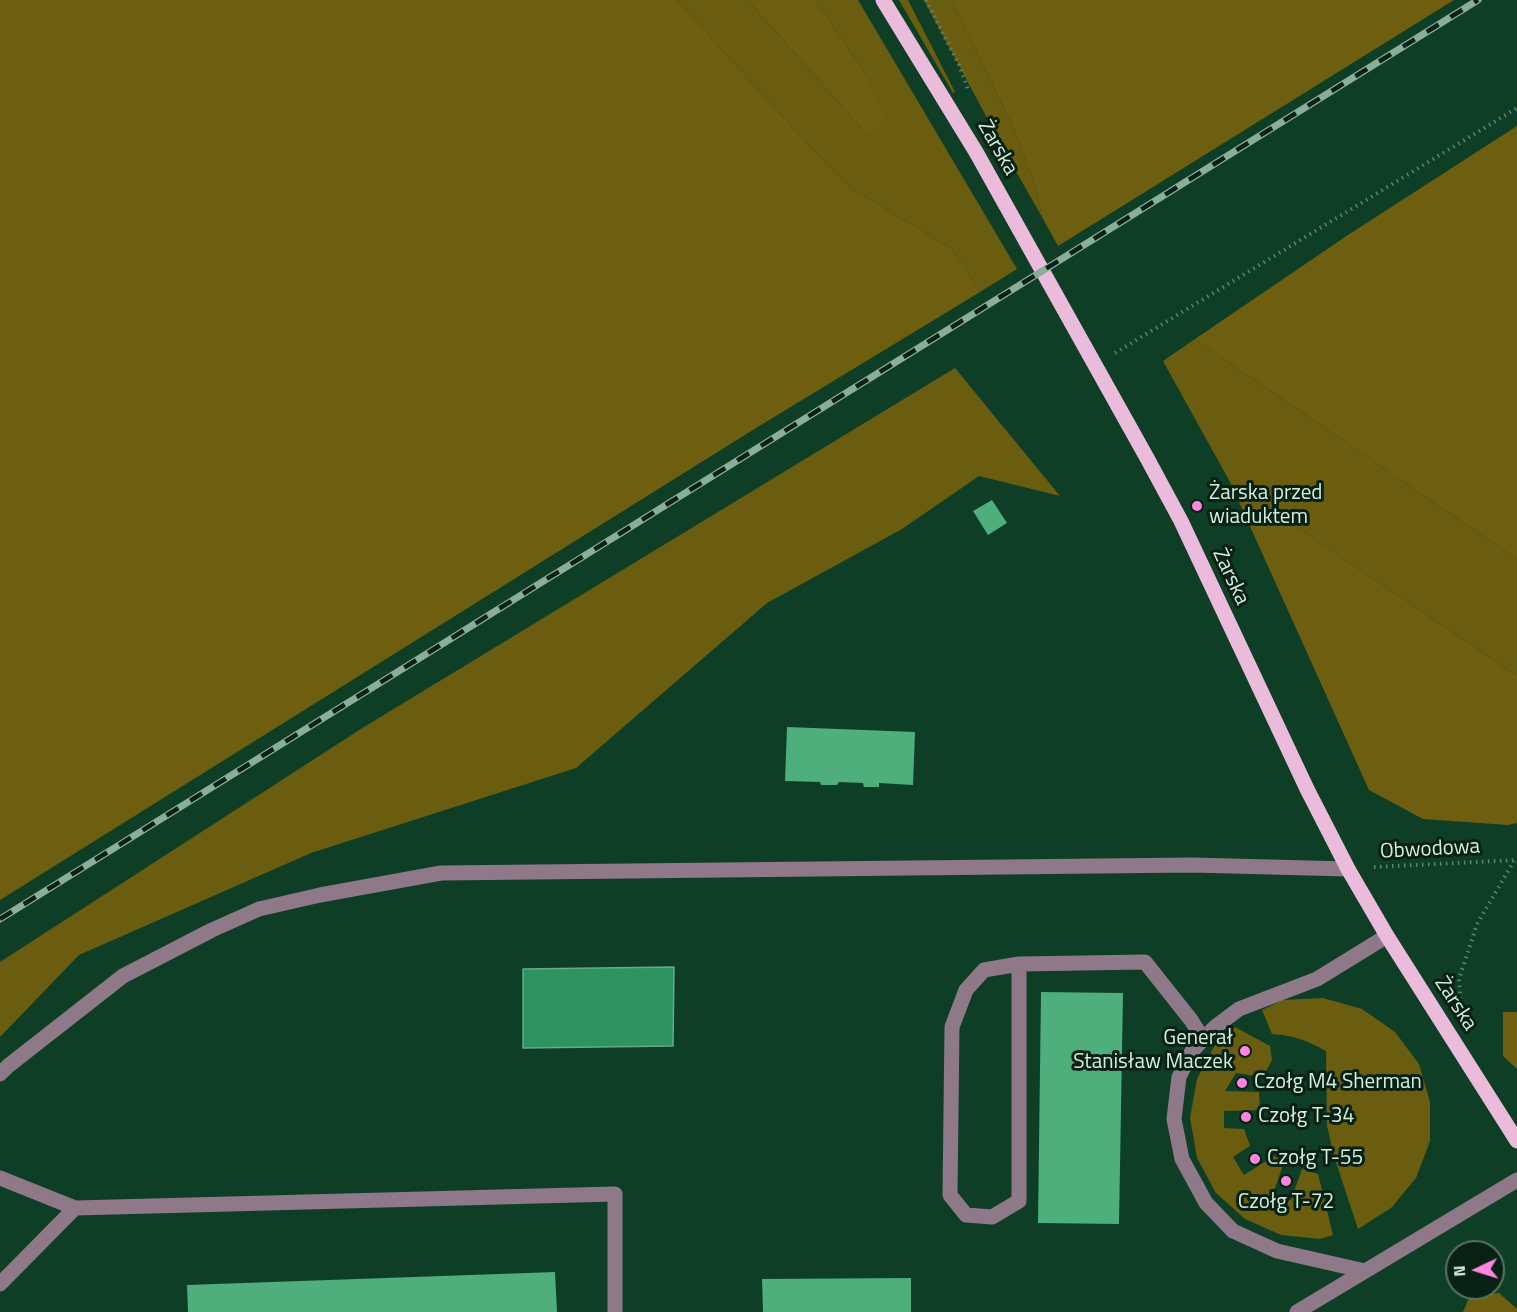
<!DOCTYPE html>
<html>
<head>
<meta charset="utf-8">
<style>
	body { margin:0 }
	#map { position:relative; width:1517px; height:1312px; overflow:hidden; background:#0f3e27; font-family:"Titillium Web",sans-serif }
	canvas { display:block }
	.north { position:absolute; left:1445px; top:1240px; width:60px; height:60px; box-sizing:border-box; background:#082114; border:2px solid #587364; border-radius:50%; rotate:266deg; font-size:16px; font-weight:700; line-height:24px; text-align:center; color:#d1efdc }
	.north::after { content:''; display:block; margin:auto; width:21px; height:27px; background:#ff85df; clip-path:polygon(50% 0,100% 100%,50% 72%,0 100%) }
</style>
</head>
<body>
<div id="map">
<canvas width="1517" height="1312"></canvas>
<div class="north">N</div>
</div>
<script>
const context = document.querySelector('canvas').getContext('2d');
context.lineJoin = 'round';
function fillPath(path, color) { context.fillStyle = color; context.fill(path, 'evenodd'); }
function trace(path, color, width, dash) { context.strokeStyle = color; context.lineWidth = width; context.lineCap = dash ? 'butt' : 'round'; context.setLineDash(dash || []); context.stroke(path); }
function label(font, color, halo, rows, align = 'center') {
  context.font = font + ' "Titillium Web",sans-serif'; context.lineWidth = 6; context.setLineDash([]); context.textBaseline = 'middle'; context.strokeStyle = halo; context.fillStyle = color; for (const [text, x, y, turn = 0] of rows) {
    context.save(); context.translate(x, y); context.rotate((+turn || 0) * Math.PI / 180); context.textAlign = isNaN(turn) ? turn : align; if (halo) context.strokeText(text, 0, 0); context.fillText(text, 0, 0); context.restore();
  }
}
const green = new Path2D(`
	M677,0H748L863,130L866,75L815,0H858L1017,269L980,292L952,249L849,187L776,110Z
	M899,0H908L953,88L955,92L953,93Z
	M924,0H951L1011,122L1035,185L1042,217L1010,161Z
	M1195,339L1517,559V676L1230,482L1163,361Z
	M955,368L1060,496L979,476L902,529L767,603L576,768L311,853L79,955L0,1037V962L364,727Z
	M1323,998L1362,1009L1395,1032L1419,1064L1430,1102V1141L1416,1178L1391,1208L1358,1229L1334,1156L1327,1126L1326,1051C1306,1040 1295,1036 1272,1034L1262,1010L1283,1000Z
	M1235,1027L1270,1046L1272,1060L1263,1077L1236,1073L1225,1091L1259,1092L1260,1110L1224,1111V1128L1244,1129L1250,1146L1233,1157L1244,1175L1274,1156L1284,1162L1273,1194L1291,1200L1302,1169L1318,1174L1333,1235L1320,1239L1281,1235L1245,1219L1216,1193L1197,1158L1190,1118L1197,1079L1216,1043Z`);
const forest = new Path2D(`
	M0,0H677L776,110L849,187L952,249L980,292L756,428L0,900Z
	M748,0H815L866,75L888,129L880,135L863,130Z
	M951,0H1454L1058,246L1042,217L1035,185L1011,122Z
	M1517,126V559L1195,339L1348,235Z
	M1230,482L1517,676V823L1508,825L1423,819L1369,790Z
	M1503,1012H1517V1069L1503,1056Z
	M1499,1293L1517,1309V1312H1463L1470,1296Z`);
const water = new Path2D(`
	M674,967L673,1046L523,1048V969Z`);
const building = new Path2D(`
	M992,500L1007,523L988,535L973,511Z
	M787,727L915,732L913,785L879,783V787H864L863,783L839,782L837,785H821L820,782L785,781Z
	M1041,992L1123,993L1119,1224L1038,1223Z
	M555,1272L557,1312H188L187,1285Z
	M911,1278V1312H763L762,1279Z`);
const path = new Path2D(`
	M926,0L959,65L968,89
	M1115,353L1517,108
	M1374,867L1517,860
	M1461,1005L1459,979L1477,924L1514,861`);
const minor = new Path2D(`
	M1019,964L984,970L966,990L952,1027L950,1195L966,1215L992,1217L1019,1201V964L1145,962L1191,1020L1203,1039
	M0,1074L8,1066L123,976L212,930L259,909L320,895L441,873L1192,865L1348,869
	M0,1178L75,1208
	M1365,1271L1277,1251L1233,1231L1206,1203L1182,1159L1174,1119L1179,1077L1192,1051L1215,1027L1239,1009L1317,979L1387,936
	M0,1284L75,1208L615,1194V1312
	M1297,1312L1517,1180`);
const major = new Path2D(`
	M883,0L976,152L1147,458L1181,521L1307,789L1348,869L1387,936L1517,1141`);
const rail = new Path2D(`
	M0,919L1478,0`);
const markers = [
	[1197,506,6,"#ff85df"],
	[1245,1051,6,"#ff85df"],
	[1242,1083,6,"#ff85df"],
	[1246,1117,6,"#ff85df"],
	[1255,1159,6,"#ff85df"],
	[1286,1181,6,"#ff85df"]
];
const streetNames = [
	["Żarska",997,148,60],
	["Żarska",1230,577,65],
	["Obwodowa",1430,850,-3],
	["Żarska",1455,1004,57]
];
const poiNames = [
	["Żarska przed",1209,494],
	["wiaduktem",1209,518],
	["Generał",1233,1039,"right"],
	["Stanisław Maczek",1233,1063,"right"],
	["Czołg M4 Sherman",1254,1083],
	["Czołg T-34",1258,1117],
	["Czołg T-55",1267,1159],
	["Czołg T-72",1286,1203,"center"]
];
fillPath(green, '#6b5d10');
fillPath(forest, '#6e5f10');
fillPath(water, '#2e9262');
trace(water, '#5fae87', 1.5);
fillPath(building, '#4eae7c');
trace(path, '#5b836e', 4, [1.5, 4.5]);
trace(minor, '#8f7888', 15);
trace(major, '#ebbbdc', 15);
trace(rail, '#89ae99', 7);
trace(rail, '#082114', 4.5, [14]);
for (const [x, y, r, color] of markers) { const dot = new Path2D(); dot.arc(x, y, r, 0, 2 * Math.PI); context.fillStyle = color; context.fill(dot); trace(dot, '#082114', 2); }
label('21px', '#d1efdc', '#082114', streetNames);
label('21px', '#d1efdc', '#082114', poiNames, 'left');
</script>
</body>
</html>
